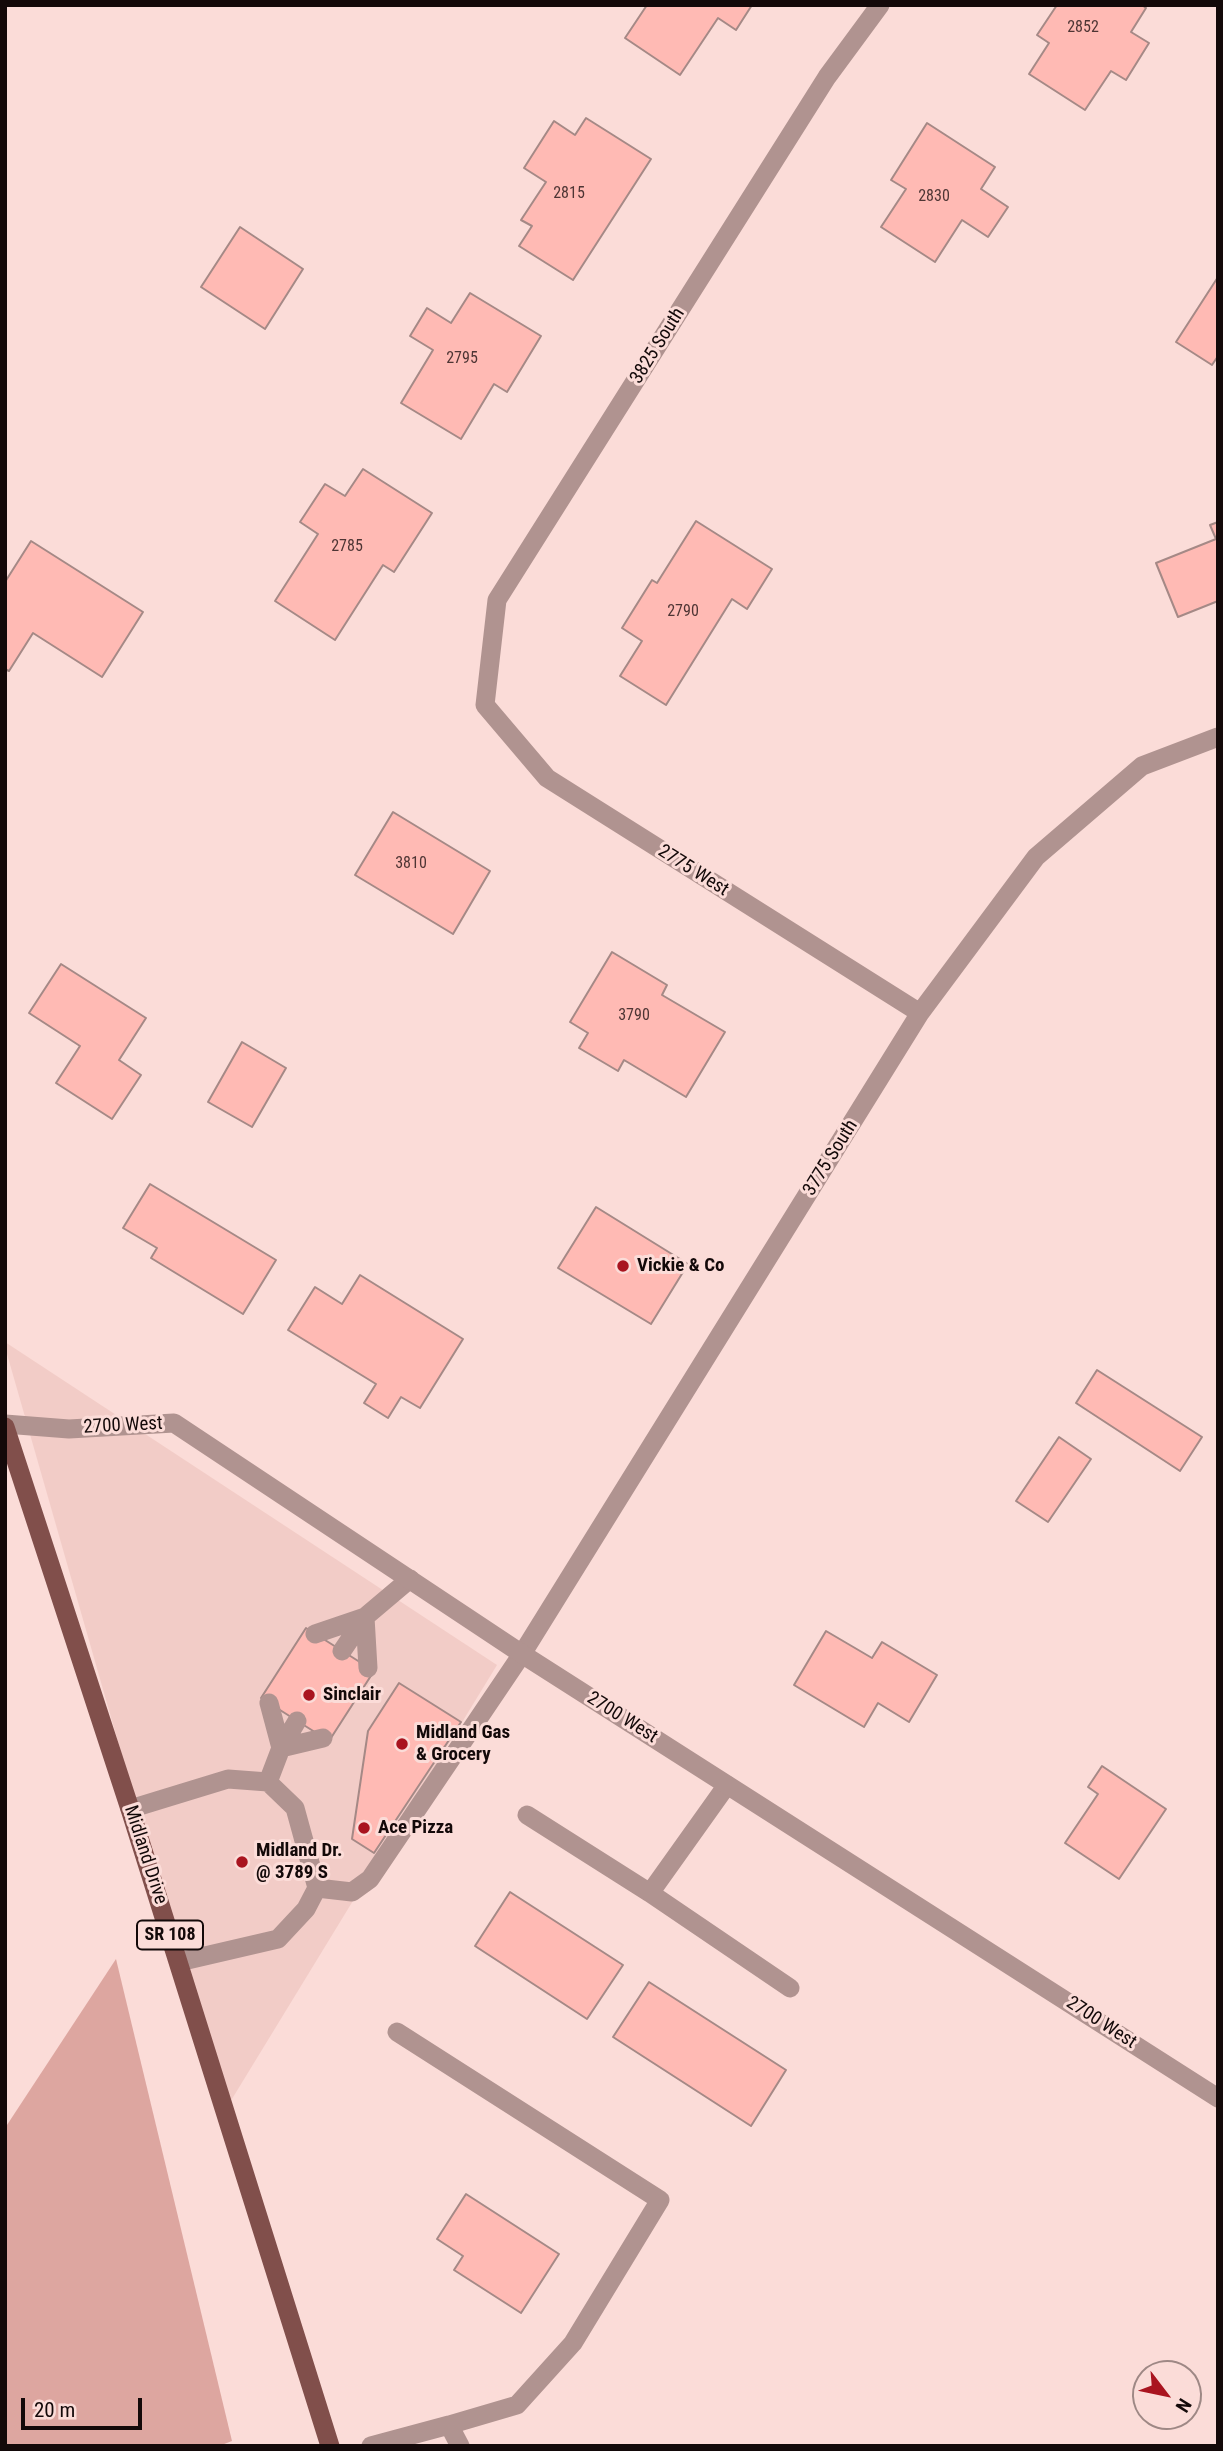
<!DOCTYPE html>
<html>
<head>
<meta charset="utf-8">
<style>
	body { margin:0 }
	#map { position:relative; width:1223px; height:2451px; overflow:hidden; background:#fbdcd8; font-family:"Roboto Condensed",sans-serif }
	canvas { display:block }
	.frame { position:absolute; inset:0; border:7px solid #130909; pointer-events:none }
	.north { position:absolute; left:1132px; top:2360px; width:70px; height:70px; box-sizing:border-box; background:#fbdcd8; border:2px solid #9e8885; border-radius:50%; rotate:122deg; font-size:19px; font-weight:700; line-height:28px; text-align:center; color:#130909 }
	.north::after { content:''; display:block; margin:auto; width:24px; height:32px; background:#a9141f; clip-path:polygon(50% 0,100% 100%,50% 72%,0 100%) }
	.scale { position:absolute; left:21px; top:2398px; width:121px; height:32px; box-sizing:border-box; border:4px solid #130909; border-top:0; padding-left:9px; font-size:21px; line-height:24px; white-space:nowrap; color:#130909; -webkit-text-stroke:5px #fbdcd8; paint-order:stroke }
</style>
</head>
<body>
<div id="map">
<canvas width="1223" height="2451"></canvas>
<div class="frame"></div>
<div class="north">N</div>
<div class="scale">20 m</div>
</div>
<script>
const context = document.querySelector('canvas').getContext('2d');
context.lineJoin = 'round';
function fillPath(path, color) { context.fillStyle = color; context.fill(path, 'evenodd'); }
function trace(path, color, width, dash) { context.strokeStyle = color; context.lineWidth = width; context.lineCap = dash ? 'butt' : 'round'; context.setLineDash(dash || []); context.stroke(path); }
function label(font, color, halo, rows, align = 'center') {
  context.font = font + ' "Roboto Condensed",sans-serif'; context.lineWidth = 6; context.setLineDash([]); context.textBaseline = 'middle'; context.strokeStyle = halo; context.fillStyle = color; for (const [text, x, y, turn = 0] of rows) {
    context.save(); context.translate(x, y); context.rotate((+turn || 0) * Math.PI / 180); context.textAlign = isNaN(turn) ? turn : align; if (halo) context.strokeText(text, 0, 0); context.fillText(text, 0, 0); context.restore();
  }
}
const built = new Path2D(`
	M5,1342L497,1665L224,2112L5,1347Z`);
const green = new Path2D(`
	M116,1959L232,2441L219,2446H5V2128Z`);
const building = new Path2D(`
	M647,5H752L736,30L718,18L680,75L625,38Z
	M1057,5H1142L1146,8L1131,32L1149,43L1126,80L1111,71L1085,110L1029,74L1049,43L1037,35Z
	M586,118L651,159L573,280L519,246L532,226L521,220L546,182L524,168L554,121L575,135Z
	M927,123L995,167L981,189L1008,207L988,237L962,220L935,262L881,227L906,189L891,180Z
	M240,227L303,269L265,329L201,287Z
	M1218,277V356L1212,365L1176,342Z
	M470,293L541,336L507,392L494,384L461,439L401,403L433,350L410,336L427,308L451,323Z
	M363,469L432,513L394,572L383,565L335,640L275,601L318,534L300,522L325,484L345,496Z
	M696,521L772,569L747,609L732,599L666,705L620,676L642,641L622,628L652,580L657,583Z
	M1218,522V601L1178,617L1156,563L1216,539L1210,525Z
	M31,541L143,612L102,677L33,633L9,671L5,669V582Z
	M393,812L490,871L453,934L355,875Z
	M612,952L667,985L662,995L725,1032L686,1097L624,1060L618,1071L579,1048L588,1033L570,1022Z
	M61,964L146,1018L119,1060L141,1075L112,1119L56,1083L80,1046L29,1013Z
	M242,1042L286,1068L252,1127L208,1102Z
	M150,1184L276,1260L243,1314L151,1258L157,1248L123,1228Z
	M596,1207L688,1264L651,1324L558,1268Z
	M360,1275L463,1339L420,1408L401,1397L388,1418L364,1403L376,1384L288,1330L315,1287L342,1304Z
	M1097,1370L1202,1437L1180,1471L1076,1403Z
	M1059,1437L1091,1459L1048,1522L1016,1501Z
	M306,1628L374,1671L329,1741L261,1698Z
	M826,1631L872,1658L882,1642L937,1675L909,1722L878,1703L864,1727L794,1685Z
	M399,1683L461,1722L374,1853L352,1839L368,1731Z
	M1102,1766L1166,1809L1119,1879L1065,1843L1098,1794L1088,1787Z
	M510,1892L623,1965L587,2019L475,1946Z
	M649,1982L786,2070L751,2126L613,2037Z
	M466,2194L559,2254L521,2313L454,2270L463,2256L437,2239Z`);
const service = new Path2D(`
	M315,1634L365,1617L368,1668
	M342,1651L365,1617L410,1579
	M269,1703L281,1748L297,1721
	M268,1782L281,1748L323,1738
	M727,1785L650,1893L790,1988
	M130,1809L228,1779L268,1782L295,1808L317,1888L306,1909L278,1939L179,1962
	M527,1815L650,1893
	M317,1888L352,1892L370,1879L522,1654
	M397,2032L660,2200L573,2343L517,2405L449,2425
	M371,2446L449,2425L460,2446`);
const minor = new Path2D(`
	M880,5L827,77L497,600L485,705L547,778L920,1013
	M522,1654L920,1013L1036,857L1142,766L1218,737`);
const tertiary = new Path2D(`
	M5,1424L69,1429L174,1423L522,1654L1218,2098`);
const primary = new Path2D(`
	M5,1427L130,1809L330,2446`);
const markers = [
	[623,1266,7,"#a9141f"],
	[309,1695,7,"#a9141f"],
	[402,1744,7,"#a9141f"],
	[364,1828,7,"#a9141f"],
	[242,1862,7,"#a9141f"]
];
const numberNames = [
	["2852",1083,28],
	["2815",569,194],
	["2830",934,197],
	["2795",462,359],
	["2785",347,547],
	["2790",683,612],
	["3810",411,864],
	["3790",634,1016]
];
const shields = [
	[170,1935,66]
];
const shieldNames = [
	["SR 108",170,1935]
];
const streetNames = [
	["3825 South",658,346,-58],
	["2775 West",693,871,32],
	["3775 South",831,1158,-58],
	["2700 West",123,1426,-3],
	["2700 West",622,1718,32],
	["Midland Drive",145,1855,72],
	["2700 West",1101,2023,33]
];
const poiNames = [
	["Vickie & Co",637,1266],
	["Sinclair",323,1695],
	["Midland Gas",416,1733],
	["& Grocery",416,1755],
	["Ace Pizza",378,1828],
	["Midland Dr.",256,1851],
	["@ 3789 S",256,1873]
];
fillPath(built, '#f2ccc7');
fillPath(green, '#dda6a0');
fillPath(building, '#ffbab4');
trace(building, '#a58986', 2);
trace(service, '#b09390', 19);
trace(minor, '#b09390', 19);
trace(tertiary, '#b09390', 19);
trace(primary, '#814f4b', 19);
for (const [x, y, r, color] of markers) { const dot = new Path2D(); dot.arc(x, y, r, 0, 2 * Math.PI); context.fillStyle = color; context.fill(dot); trace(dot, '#fbdcd8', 2.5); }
label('16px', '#4e3534', null, numberNames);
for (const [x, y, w] of shields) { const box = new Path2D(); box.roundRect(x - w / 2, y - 14.5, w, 29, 5); context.fillStyle = '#fbdcd8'; context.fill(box); trace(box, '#130909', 2); }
label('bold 18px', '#130909', null, shieldNames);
label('19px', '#130909', '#fbdcd8', streetNames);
label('bold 19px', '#130909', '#fbdcd8', poiNames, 'left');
</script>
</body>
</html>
